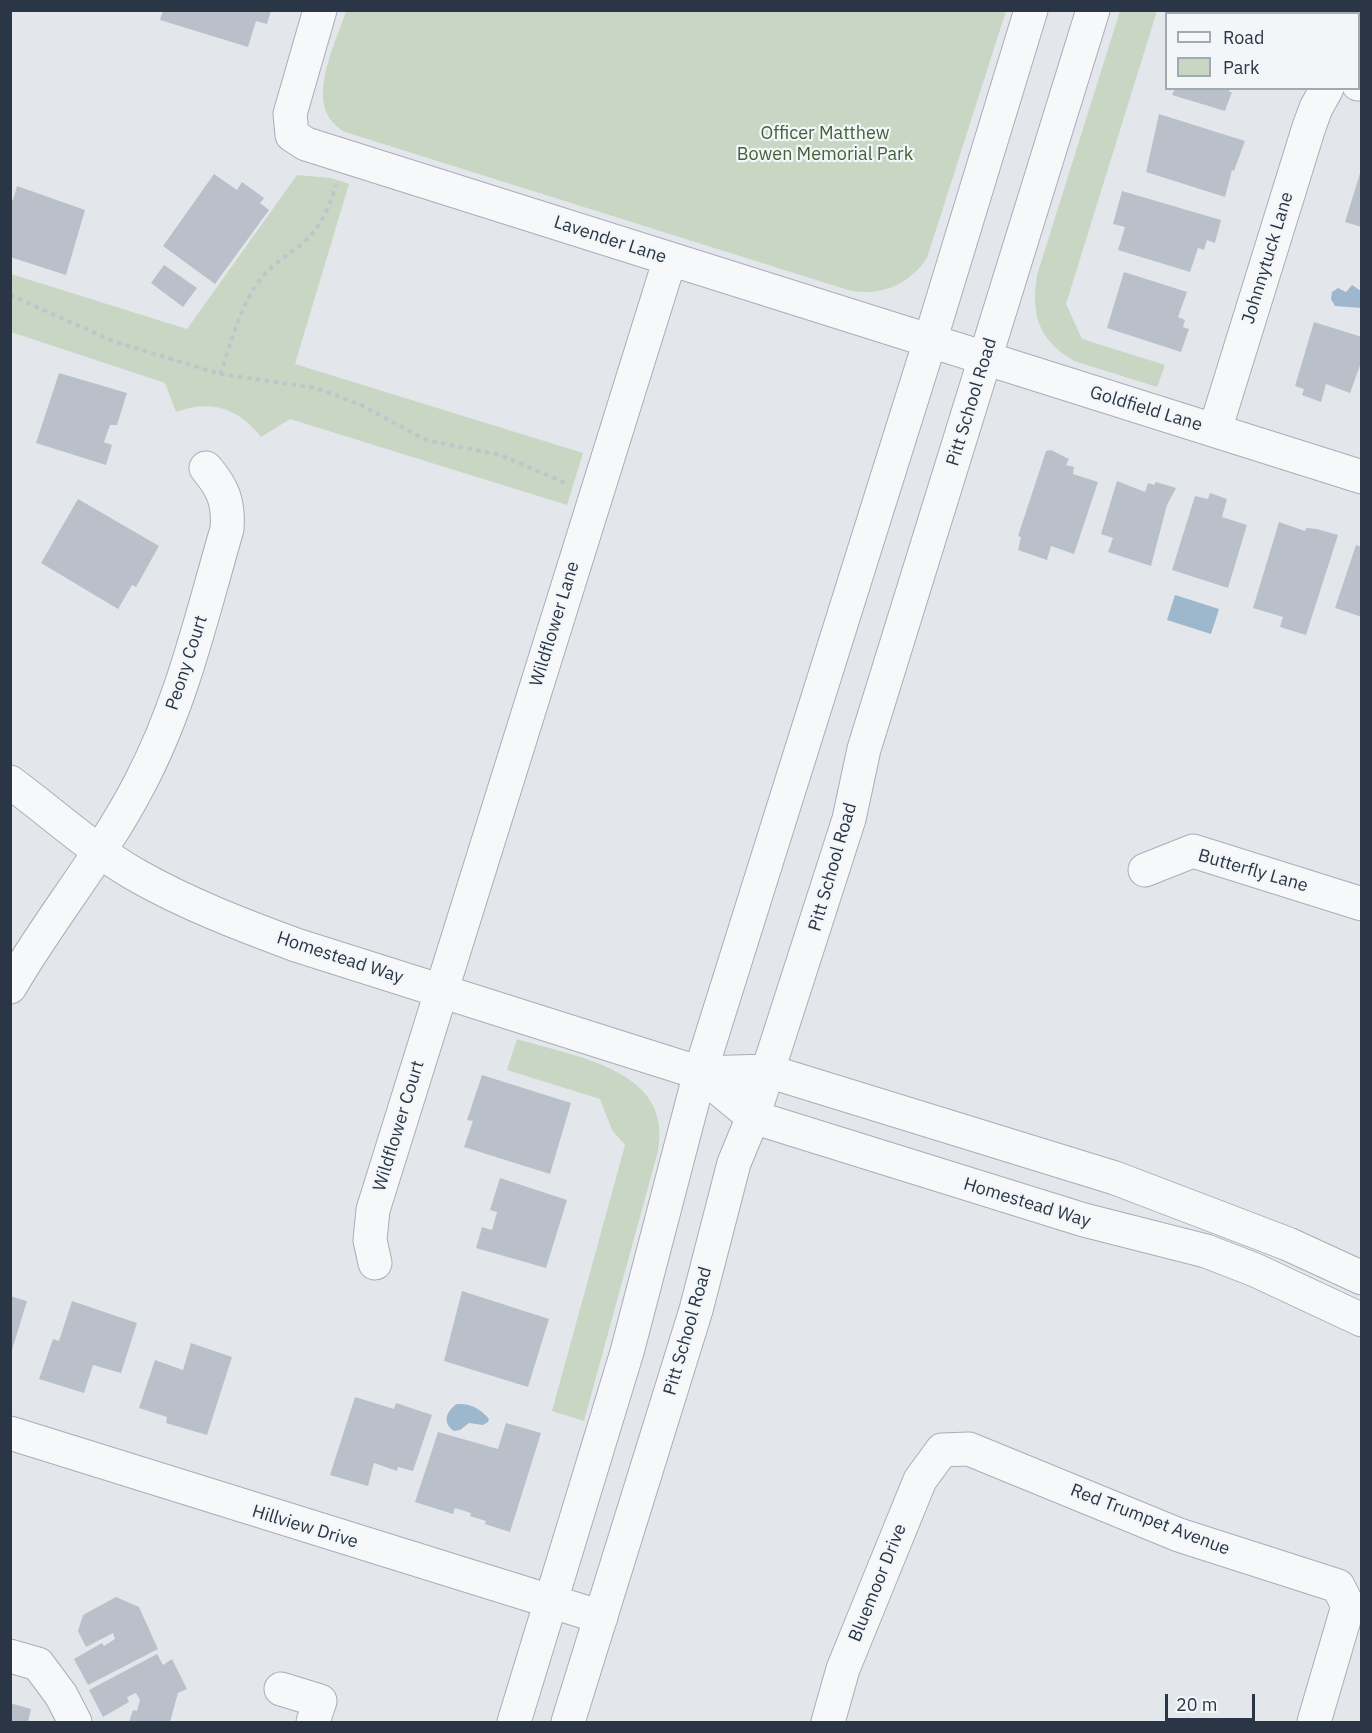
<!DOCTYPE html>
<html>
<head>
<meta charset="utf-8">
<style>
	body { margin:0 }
	#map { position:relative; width:1372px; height:1733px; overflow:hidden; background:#e3e7ec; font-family:"IBM Plex Sans",sans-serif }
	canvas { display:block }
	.frame { position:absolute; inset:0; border:12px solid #2a3545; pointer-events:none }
	.legend { position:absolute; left:1165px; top:12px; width:195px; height:78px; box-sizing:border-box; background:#f3f6f9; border:2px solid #a3a9b1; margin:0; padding:8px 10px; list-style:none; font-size:18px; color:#2a3545 }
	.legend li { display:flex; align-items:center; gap:12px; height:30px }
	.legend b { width:30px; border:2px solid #a3a9b1 }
	.scale { position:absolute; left:1165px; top:1694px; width:90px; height:27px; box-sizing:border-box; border:3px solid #2a3545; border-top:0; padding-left:8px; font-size:18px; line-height:21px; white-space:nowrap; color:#2a3545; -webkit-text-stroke:4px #f3f6f9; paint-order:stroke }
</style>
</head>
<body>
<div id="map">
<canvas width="1372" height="1733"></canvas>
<div class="frame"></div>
<ul class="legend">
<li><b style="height:8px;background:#f6f8fa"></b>Road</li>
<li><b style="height:16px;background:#c9d6c4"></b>Park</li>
</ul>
<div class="scale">20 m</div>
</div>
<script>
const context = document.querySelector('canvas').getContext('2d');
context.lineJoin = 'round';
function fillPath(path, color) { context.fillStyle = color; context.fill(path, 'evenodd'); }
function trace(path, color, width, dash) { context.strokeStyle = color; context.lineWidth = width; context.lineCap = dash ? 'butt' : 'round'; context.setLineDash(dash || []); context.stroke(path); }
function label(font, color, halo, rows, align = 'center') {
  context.font = font + ' "IBM Plex Sans",sans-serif'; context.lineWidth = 4.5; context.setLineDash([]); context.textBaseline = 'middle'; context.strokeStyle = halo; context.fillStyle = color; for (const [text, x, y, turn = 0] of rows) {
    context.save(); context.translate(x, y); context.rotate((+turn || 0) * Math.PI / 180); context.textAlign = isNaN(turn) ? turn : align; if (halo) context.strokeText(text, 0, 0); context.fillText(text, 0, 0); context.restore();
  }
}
const green = new Path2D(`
	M346,11V10L1006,11L927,258C909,285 880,297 848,290L345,132C301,108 335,46 346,11Z
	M1120,11H1157L1066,304L1082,339L1165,365L1157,387L1074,361C1038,339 1031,316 1037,275Z
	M297,175L331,178L349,184L295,364L583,453L567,505L290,419L261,437C239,408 210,399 176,412L165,383L11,332V274L187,329Z
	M517,1039C575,1057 674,1069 658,1151L584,1421L552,1411L625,1145L612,1130L600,1099L507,1070Z`);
const water = new Path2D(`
	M1352,285L1361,291V308L1335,306L1331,299L1332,292L1338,288L1346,292Z
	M1175,595L1219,609L1211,634L1167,620Z
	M457,1404C470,1403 481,1409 489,1419L488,1422L483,1425L469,1423L460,1430L454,1431C442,1423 446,1411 457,1404Z`);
const building = new Path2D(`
	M163,10H271L267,24L256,21L248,47L160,20Z
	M1175,88H1230L1229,92H1232L1225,111L1172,95Z
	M1159,114L1245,141L1234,171L1232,170L1225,197L1146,172Z
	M1361,170H1362V227L1345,222Z
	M214,174L237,190L242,182L264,198L260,203L269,210L215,284L163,246Z
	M17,186L85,210L66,275L10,257V199L13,200Z
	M1122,191L1221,220L1215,243L1207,240L1204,250L1198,248L1190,272L1118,250L1125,227L1113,224Z
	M164,265L197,288L183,307L151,283Z
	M1124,272L1187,292L1178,317L1185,320L1183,327L1189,329L1181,352L1107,328Z
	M1314,322L1362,337V360L1350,393L1326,384L1321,402L1302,395L1304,389L1295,386Z
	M59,373L127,393L117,425H107H110L104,442L112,445L106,465L36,443Z
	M1051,450L1069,459L1066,465L1074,467L1073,474L1098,482L1074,554L1051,546L1047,560L1018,550L1021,537L1018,536L1046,451Z
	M1117,481L1145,492L1148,483L1154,485L1156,482L1176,488L1167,505L1151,566L1108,552L1113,538L1101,534Z
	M1210,493L1227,499L1222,517L1247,525L1228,588L1172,570L1195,496L1208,499Z
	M78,499L159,546L136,587L132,585L118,609L41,563Z
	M1279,522L1305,531L1306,528L1317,529L1338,535L1306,635L1280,627L1283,617L1253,608Z
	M1356,545L1362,547V617L1335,608Z
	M482,1075L571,1103L550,1174L464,1147L473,1121L467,1120Z
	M500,1178L567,1200L546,1268L476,1248L482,1227L492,1230L497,1212L490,1210Z
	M462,1291L549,1319L528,1387L444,1361Z
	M10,1296L27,1301L11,1353H10Z
	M72,1301L137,1323L121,1373L93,1365L84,1393L39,1379L53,1339L59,1341Z
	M191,1343L232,1357L207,1435L166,1423L167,1417L139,1408L155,1360L183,1370Z
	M355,1397L394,1409L396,1403L432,1415L413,1471L398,1467L397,1471L374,1463L368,1486L330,1475Z
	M506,1423L541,1433L510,1532L485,1524L486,1521L470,1516L471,1513L455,1508L453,1514L415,1502L438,1432L498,1449Z
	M116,1597L139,1607L158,1649L88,1685L74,1659L102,1643L104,1646L115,1639L113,1633L86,1647L78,1631L83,1615Z
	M157,1654L163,1665L172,1659L187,1689L178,1693L170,1722H129L133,1710L137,1711L140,1700L136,1693L127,1697L129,1702L103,1717L89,1690Z
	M10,1703L31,1709L28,1722H10Z`);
const path = new Path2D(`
	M10,295L113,341L220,374L316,388L361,405L426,440L500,455L568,484
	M220,374C232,342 240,303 263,276C274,263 288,255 302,244C320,228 329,208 336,185`);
const minor = new Path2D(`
	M320,10L290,114L292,135L306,144L1362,477
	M1358,84H1362
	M1215,430L1309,127L1316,108L1327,88
	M10,782C52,813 91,849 136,875C187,904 242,925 296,945L700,1073
	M1145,870L1193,851L1362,904
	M10,987C50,918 103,855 140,783C182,703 202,615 227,529C229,502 223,488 206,468
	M375,1263L370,1240L373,1210L670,259
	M10,1433L601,1617
	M10,1656L38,1664L61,1695L75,1722
	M281,1689L320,1701L313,1722
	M828,1722L843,1669L920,1480L942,1450L969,1449L1179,1535L1338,1586L1348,1606L1314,1722`);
const tertiary = new Path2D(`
	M700,1073L753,1117L1084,1220L1206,1251L1255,1270L1362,1320
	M700,1073L768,1071L1115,1178L1288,1244L1362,1278
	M514,1722L627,1352L700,1073L930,341L1031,10
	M568,1722L696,1310L734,1163L753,1117L849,819L864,749L1093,10`);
const parkNames = [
	["Officer Matthew",825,134],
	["Bowen Memorial Park",825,155]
];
const streetNames = [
	["Lavender Lane",610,240,18],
	["Johnnytuck Lane",1268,258,-73],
	["Pitt School Road",972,402,-73],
	["Goldfield Lane",1146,409,17],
	["Wildflower Lane",555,624,-73],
	["Peony Court",187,663,-72],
	["Pitt School Road",833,867,-74],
	["Butterfly Lane",1253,871,16],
	["Homestead Way",340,958,18],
	["Wildflower Court",399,1126,-73],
	["Homestead Way",1027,1203,17],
	["Pitt School Road",688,1331,-74],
	["Red Trumpet Avenue",1150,1520,21],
	["Hillview Drive",305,1527,17],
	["Bluemoor Drive",878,1583,-68]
];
fillPath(green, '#c9d6c4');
fillPath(water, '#9db7cc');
fillPath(building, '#bac0ca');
trace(minor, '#a8aeb7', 35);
trace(tertiary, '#a8aeb7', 35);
trace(path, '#c1c5cb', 4, [4.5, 4.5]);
trace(minor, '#f6f8fa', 33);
trace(tertiary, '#f6f8fa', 33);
label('18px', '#416137', '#f3f6f9', parkNames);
label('18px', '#2a3545', '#f3f6f9', streetNames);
</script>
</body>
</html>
